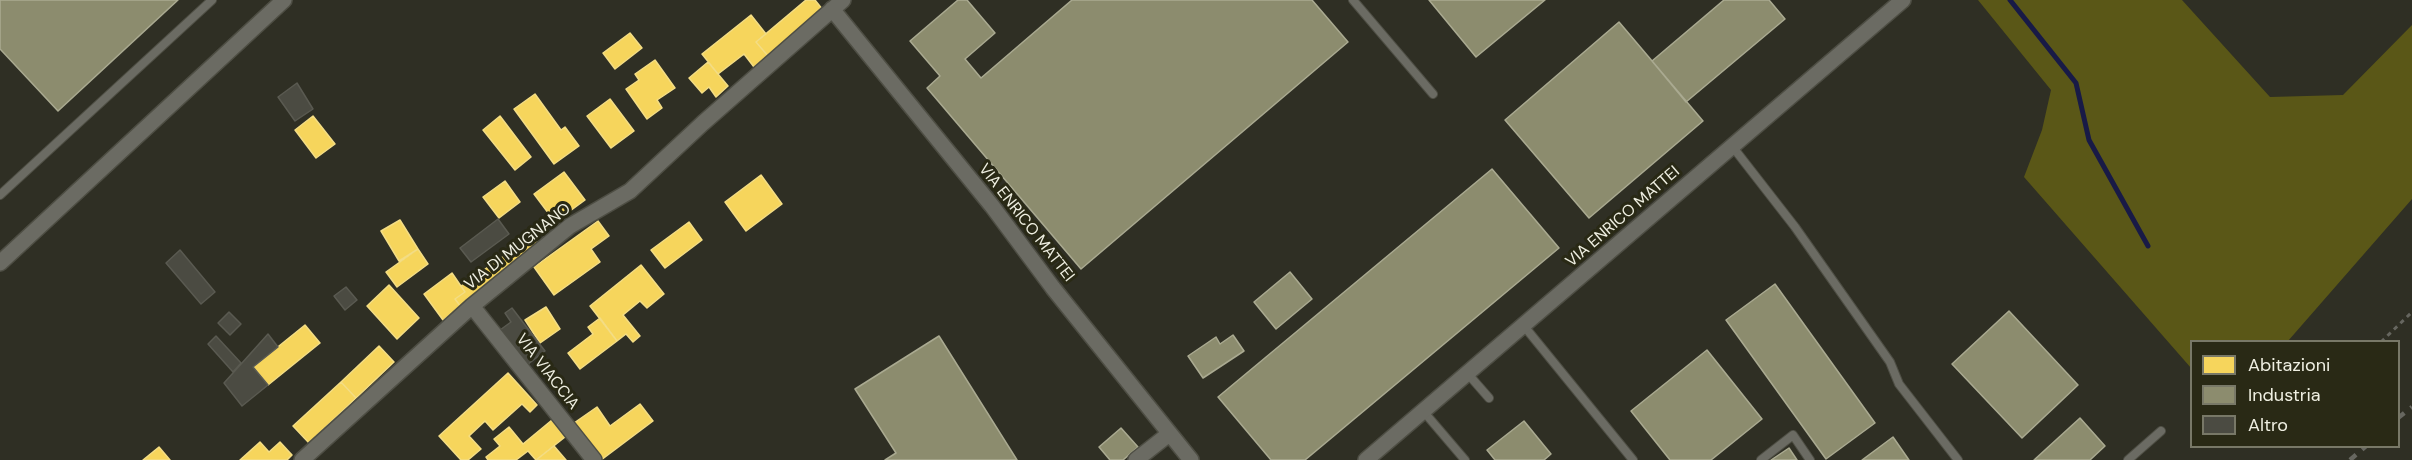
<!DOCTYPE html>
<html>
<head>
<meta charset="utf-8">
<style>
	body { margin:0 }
	#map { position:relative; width:2412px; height:460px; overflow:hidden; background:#2f2f24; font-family:"DM Sans",sans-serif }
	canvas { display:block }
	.legend { position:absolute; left:2190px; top:340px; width:210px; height:108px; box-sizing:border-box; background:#292915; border:2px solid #787867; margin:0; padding:8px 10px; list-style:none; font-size:18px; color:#efefe2 }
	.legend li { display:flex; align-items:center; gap:12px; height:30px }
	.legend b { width:30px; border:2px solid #787867 }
</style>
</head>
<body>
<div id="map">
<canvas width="2412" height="460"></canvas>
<ul class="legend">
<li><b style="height:16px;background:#f6d55c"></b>Abitazioni</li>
<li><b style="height:16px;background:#8c8c6e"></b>Industria</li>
<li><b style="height:16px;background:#4b4b42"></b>Altro</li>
</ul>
</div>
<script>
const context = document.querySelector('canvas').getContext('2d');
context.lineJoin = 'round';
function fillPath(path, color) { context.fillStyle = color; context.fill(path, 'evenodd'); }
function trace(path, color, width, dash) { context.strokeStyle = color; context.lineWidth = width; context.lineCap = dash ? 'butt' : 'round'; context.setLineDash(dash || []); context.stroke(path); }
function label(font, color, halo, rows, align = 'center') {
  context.font = font + ' "DM Sans",sans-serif'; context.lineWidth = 6; context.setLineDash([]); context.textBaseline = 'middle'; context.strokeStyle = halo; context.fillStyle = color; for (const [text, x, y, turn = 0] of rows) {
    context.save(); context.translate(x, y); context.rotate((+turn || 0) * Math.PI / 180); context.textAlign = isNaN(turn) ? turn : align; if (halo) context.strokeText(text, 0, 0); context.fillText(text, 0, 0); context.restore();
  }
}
const forest = new Path2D(`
	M1978,0H2182L2270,97L2343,95L2412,25V199L2288,341L2192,342L2191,368L2024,177L2042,130L2051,90Z`);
const homes = new Path2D(`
	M806,0H815L823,10L768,56L756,42Z
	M751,15L766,34L756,42L768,56L754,67L744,54L718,74L702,54Z
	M630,33L642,48L615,69L603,53Z
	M655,60L675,88L657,100L662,108L647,119L626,89L639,80L635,74Z
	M708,62L728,86L716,97L709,87L702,93L689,78Z
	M535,94L561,130L565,127L579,146L554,164L514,109Z
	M610,99L634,131L611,148L587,116Z
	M313,116L335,144L316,158L295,130Z
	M500,116L531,157L515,170L483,130Z
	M564,172L585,200L555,222L534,194Z
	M761,175L782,204L746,231L725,202Z
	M505,181L520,202L499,218L483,197Z
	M400,220L418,249L399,261L381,231Z
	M598,221L609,236L591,249L600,262L554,295L534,267Z
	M689,222L702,240L665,268L651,250Z
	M529,238L540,243L508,271L498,260Z
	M418,249L428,264L397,287L386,272Z
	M498,260L508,271L461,307L455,299L465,292L461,286Z
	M641,265L664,294L647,308L640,301L623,315L640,336L633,342L626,334L617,341L590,306Z
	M452,273L465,292L455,299L461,307L443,320L424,294Z
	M389,285L419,318L397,339L367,306Z
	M546,307L560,329L540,343L525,320Z
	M600,318L617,341L580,369L568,353L593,334L588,327Z
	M305,325L320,343L268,385L253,367Z
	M379,346L394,362L356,398L341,382Z
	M508,373L537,405L530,412L522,404L493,430L485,421L469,436L481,449L468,460H461L439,436Z
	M341,382L356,398L309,443L293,426Z
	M640,404L653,421L601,460L574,423L597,407L610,426Z
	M552,420L565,437L536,460L528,451L516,460H488L486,457L500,446L494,439L509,427L523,444Z
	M260,442L269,452L280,442L292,455L287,460H240Z
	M554,446L566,460H536Z
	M159,447L170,460H143Z`);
const industry = new Path2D(`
	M0,0H178L58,111L0,49Z
	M958,0H967L995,33L965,59L981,78L1072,0H1312L1348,42L1081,269L927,88L940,76L910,41Z
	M1429,0H1545L1476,57Z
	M1724,0H1769L1785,19L1686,102L1652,61Z
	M1619,22L1703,121L1589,218L1505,120Z
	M1492,169L1559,248L1305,460H1271L1218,397Z
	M1290,272L1312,299L1276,329L1254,302Z
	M1775,284L1875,423L1826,459L1726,320Z
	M2009,311L2078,385L2022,438L1952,364Z
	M1233,335L1244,351L1203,378L1188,356L1216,337L1220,344Z
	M939,336L1017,460H885L896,453L855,389Z
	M1707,350L1762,419L1711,460H1670L1631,411Z
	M2080,418L2105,446L2090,460H2034Z
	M1524,421L1551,454L1544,460H1495L1487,450Z
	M1121,428L1138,447L1123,460H1110L1099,447Z
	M1893,437L1909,460H1862Z
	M1789,448L1797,460H1771Z`);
const stream = new Path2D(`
	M2010,0L2076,83L2089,140L2148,246`);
const building = new Path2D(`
	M297,83L313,109L295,121L278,97Z
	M498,219L509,234L471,262L460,248Z
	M180,250L215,292L201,304L166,263Z
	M346,287L357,300L345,310L334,296Z
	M512,308L545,351L527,365L500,330L511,322L505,313Z
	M229,312L241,324L230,335L218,323Z
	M268,334L278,347L253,367L268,385L242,406L224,383Z
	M216,336L241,363L233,372L208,344Z`);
const path = new Path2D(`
	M2381,342L2412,312`);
const lane = new Path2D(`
	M1353,0L1433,94
	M1732,146L1795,227L1890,362L1899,384L1958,460
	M0,195L212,0
	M1524,326L1633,460
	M1468,374L1489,398
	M1424,412L1465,460
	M1761,460L1793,435L1810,460
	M2128,460L2161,431`);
const street = new Path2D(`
	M832,9L992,206L1053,288L1191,460
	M0,263L284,0
	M472,306L594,460
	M302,460L472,306L570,226L630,191L703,123L843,0
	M1136,460L1169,434
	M1366,460L1903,0`);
const rail = new Path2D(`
	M2398,418L2412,407
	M2350,460L2366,446`);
const streetNames = [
	["VIA ENRICO MATTEI",1623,217,-41],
	["VIA ENRICO MATTEI",1026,223,52],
	["VIA DI MUGNANO",518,247,-38],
	["VIA VIACCIA",547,372,52]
];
fillPath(forest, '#5a5717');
fillPath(homes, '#f6d55c');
trace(homes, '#f4dd84', 1.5);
fillPath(industry, '#8c8c6e');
trace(industry, '#aaaa91', 1.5);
trace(stream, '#181a46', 5);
fillPath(building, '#4b4b42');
trace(building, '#5a5a51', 1.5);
trace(lane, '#4e4e44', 10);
trace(street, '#4e4e44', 18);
trace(path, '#66665f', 3, [4.5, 4.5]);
trace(lane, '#6b6b63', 8);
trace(street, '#6b6b63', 15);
trace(rail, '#676760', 4.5, [8, 8]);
label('16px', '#efefe2', '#292915', streetNames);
</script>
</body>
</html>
